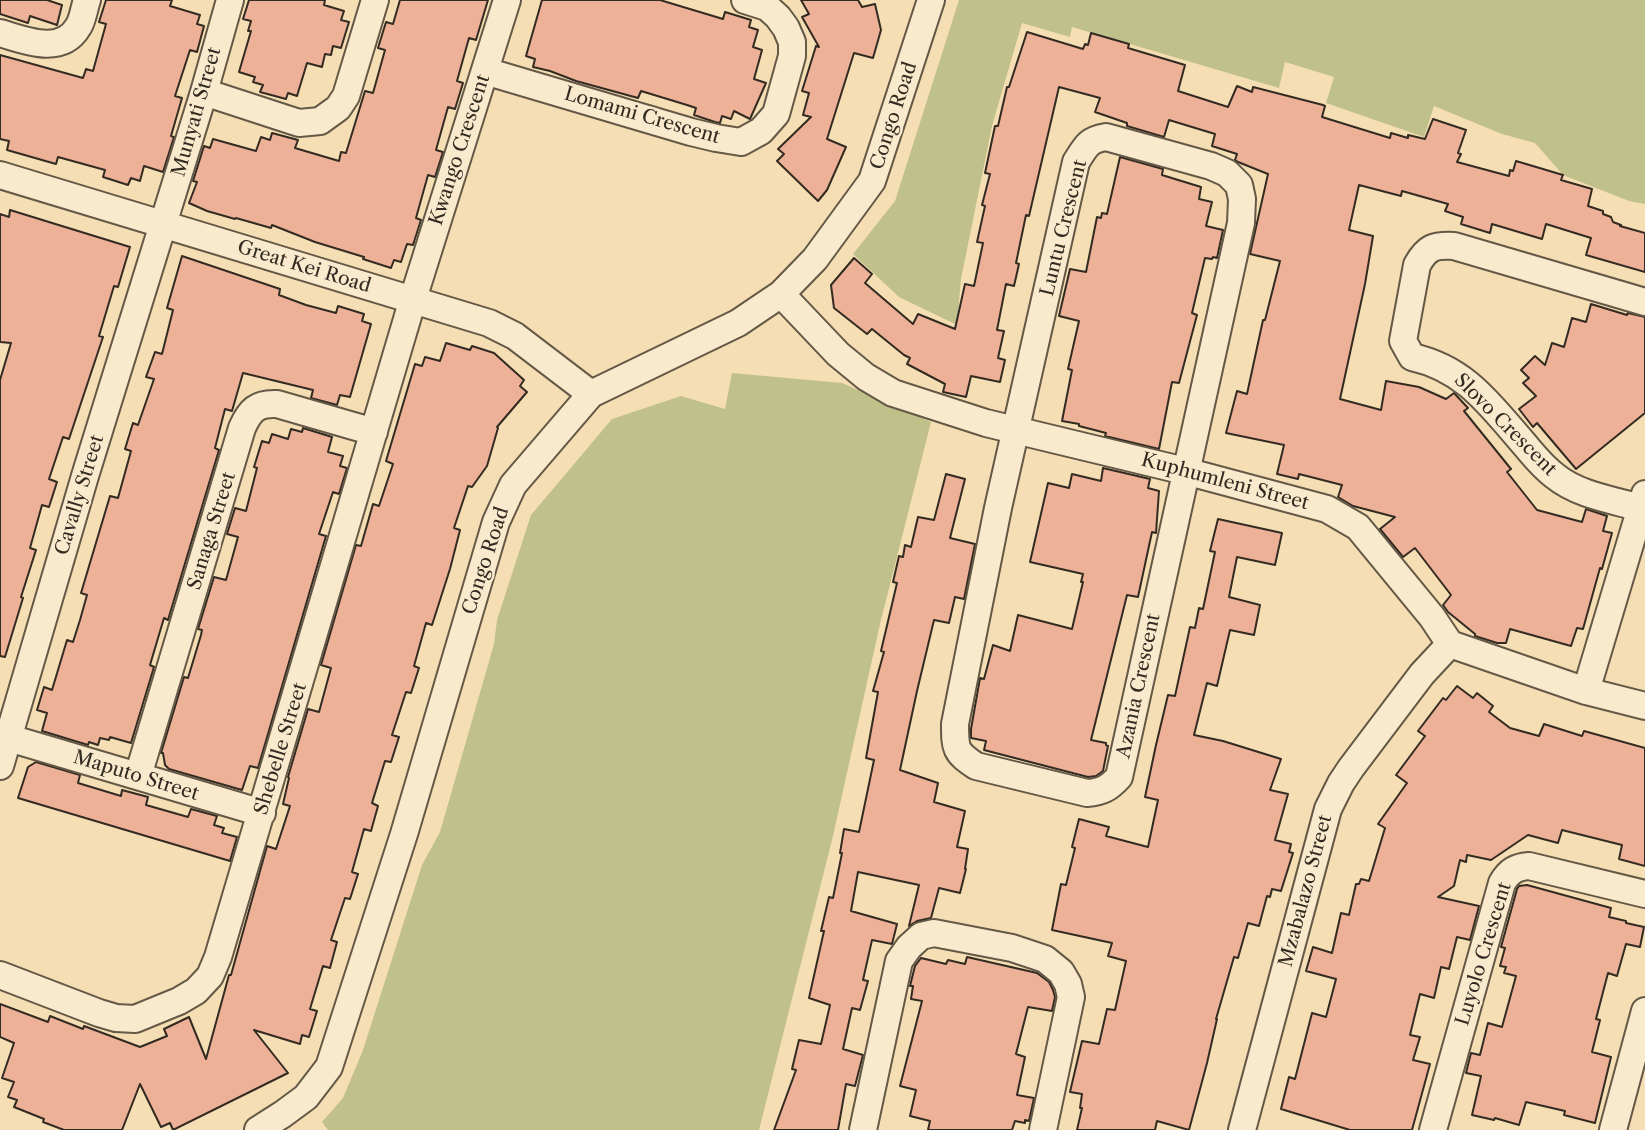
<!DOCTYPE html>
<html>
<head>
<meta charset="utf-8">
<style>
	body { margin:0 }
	canvas { display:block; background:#f6deb4 }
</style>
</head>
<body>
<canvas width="1645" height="1130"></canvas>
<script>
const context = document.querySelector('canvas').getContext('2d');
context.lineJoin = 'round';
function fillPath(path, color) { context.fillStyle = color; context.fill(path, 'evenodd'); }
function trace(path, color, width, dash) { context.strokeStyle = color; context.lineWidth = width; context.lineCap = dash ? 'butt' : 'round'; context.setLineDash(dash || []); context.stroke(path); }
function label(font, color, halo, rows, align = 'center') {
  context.font = font + ' "Libre Caslon Text",serif'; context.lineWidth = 5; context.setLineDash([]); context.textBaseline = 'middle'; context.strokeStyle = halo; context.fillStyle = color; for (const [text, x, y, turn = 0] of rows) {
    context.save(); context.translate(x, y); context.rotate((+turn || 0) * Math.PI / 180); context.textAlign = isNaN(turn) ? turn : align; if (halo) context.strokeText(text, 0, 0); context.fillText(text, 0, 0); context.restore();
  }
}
const green = new Path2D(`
	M959,0H1645V204L1629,201L1563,175L1535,143L1502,134L1434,106L1424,137L1326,103L1334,77L1285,62L1279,88L1072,27L1070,37L1022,23L992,126L961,279L957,325L899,297L853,254L895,201Z
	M732,373L842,383L931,422L880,624L833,836L759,1130H328L322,1122L343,1098L363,1050L422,865L440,832L494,644L497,620L531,515L612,419L681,396L725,409Z`);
const building = new Path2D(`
	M0,0H47L62,5L57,25L30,16L28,23L0,14Z
	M106,0H172L170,6L200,15L197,24L204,26L197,52L190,50L175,96L182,98L171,136L174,137L163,172L144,166L140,181L131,178L128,185L103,177L105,170L58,157L56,164L7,150L9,141L0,139V55L83,78L86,69L93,71L106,24L99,22Z
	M249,0H325L324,5L344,11L341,20L349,22L341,48L333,46L331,55L325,54L322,67L307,63L297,96L288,93L286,99L260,92L263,85L253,82L255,77L239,72L251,31H248L251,21L243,19Z
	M400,0H488L476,40L469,38L457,81L463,83L455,109L448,107L436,150L443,152L435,177L428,175L416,218L421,220L413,245L407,244L401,262L394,260L391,268L363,259L364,257L315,242L272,225L271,228L236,218L235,219L207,211L189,203L197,182L193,181L204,146L210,148L213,139L256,151L261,137L270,140L272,133L298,140L295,148L339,161L341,152L346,153L365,91L373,93L385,50L378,48L386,22L393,24Z
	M542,0H660L723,19L725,12L751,20L749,27L758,30L753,47L762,50L754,79L766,83L750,119L734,111L731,119L722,116L720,123L715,122L694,115L696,108L687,105L641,91L638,98L576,81L550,71L533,67L535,59L526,56Z
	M801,0H858L862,7L875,4L881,30L873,58L854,53L827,139L846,147L827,190L818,201L777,161L784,154L778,149L811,117L803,115L809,93L802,91L816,46L819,47L802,17L809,14Z
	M1027,32L1083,49L1085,44L1088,45L1091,33L1129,44L1128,48L1185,65L1178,91L1228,107L1237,86L1252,92L1253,87L1323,105L1325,106L1322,117L1390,138L1391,133L1408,138V135L1425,139L1433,119L1466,130L1458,153L1461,154L1457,162L1509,176L1510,170L1513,171L1516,161L1563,175L1561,180L1592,189L1588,206L1603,211V214L1611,217L1613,222L1621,225L1620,226L1645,233V272L1586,255L1591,238L1546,224L1542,239L1492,224L1490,233L1461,224L1463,217L1445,211L1448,204L1402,191L1401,196L1359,185L1349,230L1373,236L1365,284L1340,399L1381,410L1386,381L1419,387L1446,399L1454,393L1468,408L1464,411L1511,469L1507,472L1537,510L1582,522L1586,509L1607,516L1603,531L1612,533L1602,569L1600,568L1583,629L1577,628L1571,646L1510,629L1506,643H1497L1475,636V634L1448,612L1443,605L1451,595L1415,548L1403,557L1380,529L1395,517L1353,506L1338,497L1342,485L1299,474L1298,479L1277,474L1284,445L1226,433L1237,391L1247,394L1263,320H1265L1280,261L1250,254L1268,174L1238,162L1235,160L1237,154L1212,146L1215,134L1169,120L1164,137L1127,126V123L1095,112L1100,98L1059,87L1029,216L1026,215L1016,263L1019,264L1014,286L1006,284L997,330L1004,331L998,358L1005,360L1000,382L971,376L966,397L943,392L945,384L907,364L910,358L904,355L872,329L867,334L834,308L831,285L854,258L872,274L865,283L913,324L918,314L955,329L965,284L974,286L983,243L977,242L985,206L982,205L990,174L985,173L995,126H998L1007,87H1009Z
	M1120,157L1163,169L1162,175L1201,187L1199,199L1212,202L1206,226L1223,230L1217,258L1213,257L1212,259L1205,258L1192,313L1197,315L1179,383L1172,382L1159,449L1105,436L1106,433L1079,426V424L1062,421L1072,370L1068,369L1079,321L1059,316L1070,269L1086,272L1097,217L1101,218L1102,213L1107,214Z
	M10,210L130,247L118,287L114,286L99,336L103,337L69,439L63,437L49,479L57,482L49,507L42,505L30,548L36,550L21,597L23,598L5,657L0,656V380L11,343L0,342V214L9,217Z
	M182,256L280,289L279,295L306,305L336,313L338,306L364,314L362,321L371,324L350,397L340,395L337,405L311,398L313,390L243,373L232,411L225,409L215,448L219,450L168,620L164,618L150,665L154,667L131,743L110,737L109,740L100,738L98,745L89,742L88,745L42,731L47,713L37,710L44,687L52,690L67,640L73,642L80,620L87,595L81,593L110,496L118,498L131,451L125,449L133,423L138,425L154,379L146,377L155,352L162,354L173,310L167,308Z
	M1591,304L1627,315L1628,313L1645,317V413L1576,469L1537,423L1533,427L1519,409L1536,396L1523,383L1529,378L1521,370L1535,356L1545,365L1552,343L1564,347L1572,318L1586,322Z
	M446,343L470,350L472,346L494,353L524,380L520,386L527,392L497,427L498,428L487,466L472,487L468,486L454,528L460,530L450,569L432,625L426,623L414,666L419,668L411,693L406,692L392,735L399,737L391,762L385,761L372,803L378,806L371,831L364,829L352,872L358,874L350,899L345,898L331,940L337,942L330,968L323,966L310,1009L317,1011L309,1037L302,1035L300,1044L254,1030L288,1073L173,1130L170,1123L161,1127L140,1084L122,1130H64L43,1122L44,1119L14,1107L17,1100L8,1097L14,1082L2,1078L14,1043L0,1037V1004L48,1022L50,1016L83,1029L84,1026L140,1047L167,1036L164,1029L189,1017L206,1059L229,975H231L267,846L276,849L290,806L283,804L289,778L288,777L308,709L319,712L331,668L321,665L356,545L361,546L373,504L379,506L393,464L386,461L415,364L422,366L425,357L440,361Z
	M303,428L332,437L328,452L343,456L340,466L347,468L339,494L333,492L319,534L326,536L258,768L250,766L242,790L169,769L165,765L163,753H161L184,677L188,678L201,635L202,630L198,629L214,577L226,580L238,537L227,534L235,508L246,511L257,468L254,467L262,441L269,443L272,434L288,439L291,429L302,432Z
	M1103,468L1150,479L1148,488L1159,491L1156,533L1152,532L1138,597L1127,595L1091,740L1106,743V745L1108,746L1103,771L1096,776L1088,777L984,750L986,741L971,738V729L980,678L984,679L993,645L1010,651L1018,615L1072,629L1083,582H1081L1083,574L1030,562L1048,483L1069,488L1072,474L1101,481Z
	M946,474L965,479L950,538L975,544L964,599L955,597L949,623L934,620L917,691L900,770L938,783L934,802L965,811L957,847L968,849L965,869H966L960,893L939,888L931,918L917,921L909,926L919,885L858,872L851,911L897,924L892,944L872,940L863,980L868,981L860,1010L852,1008L843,1049L863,1055L855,1086L846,1084L838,1130H774L796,1070L792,1069L799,1040L821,1044L830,1005L809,998L824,931H821L829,897L833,898L842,853H840L844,829L859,832L874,760L866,758L878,692L873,691L884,652L881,651L897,583L893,582L899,556L903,557L905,545L911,547L918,517L934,520Z
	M1218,519L1282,533L1275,565L1237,557L1229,597L1260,605L1254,635L1230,630L1217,686L1207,683L1194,735L1223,741L1281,759L1270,790L1288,794L1275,840L1291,844L1289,852L1293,853L1281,891L1272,889L1270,897L1267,896L1259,926L1248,923L1238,958L1234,957L1216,1019H1217L1207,1063L1189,1130L1157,1121L1155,1130H1077L1082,1108H1080L1082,1094L1070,1092L1082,1041L1099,1044L1107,1009L1115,1010L1126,961L1108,956L1112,943L1052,930L1061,884L1066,885L1075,848L1072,847L1079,819L1109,827L1106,836L1148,847L1158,800L1145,797L1156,745L1168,695L1175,696L1190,627L1195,628L1199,608L1203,609L1215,552L1210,551Z
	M1457,686L1473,698L1477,693L1493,706L1489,712L1510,728L1539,736L1544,724L1582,736L1584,731L1645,748V866L1619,859L1622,845L1562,830L1558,843L1528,835L1491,860L1467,855L1466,862L1460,860L1454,886L1438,897L1479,906L1470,940L1457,937L1449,969L1441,967L1434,998L1420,994L1410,1035L1420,1037L1413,1060L1430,1064L1412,1130H1350L1281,1109L1289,1077L1295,1079L1312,1013L1326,1017L1336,979L1306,971L1313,947L1332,953L1341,913L1349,915L1356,884H1359L1361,879L1369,881L1385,828L1378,824L1407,783L1396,775L1425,736L1418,731L1443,698L1446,700Z
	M36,762L80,775L78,783L121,796L122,790L148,797L146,805L188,817L191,809L217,816L214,825L224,828L222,833L237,837L230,861L18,798L28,767Z
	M1527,885L1611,908L1609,917L1626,921V923L1644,927L1640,947L1626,944L1617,976L1608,973L1596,1019L1600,1020L1592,1052L1611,1057L1595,1123L1564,1115L1565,1111L1526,1102L1519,1125L1495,1118L1494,1120L1472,1115L1481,1076L1466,1073L1471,1053L1480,1055L1488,1023L1502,1027L1516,976L1504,973L1506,967L1500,966L1505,948L1501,947L1517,889L1519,886Z
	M967,957L1037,973L1049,982L1053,990L1055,997L1052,1011L1028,1007L1016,1054L1025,1057L1017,1095L1034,1098L1029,1121L1025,1120V1123L1015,1121L1012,1130H928L930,1121L910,1116L916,1090L900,1086L922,1001L911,999L913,986H910L915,966L921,958L946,964L948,960L965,964Z`);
const minor = new Path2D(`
	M0,33C24,40 61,56 78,27C83,20 84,8 87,0
	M485,71L691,132L716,138L741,142L761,131L776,114L792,56V42L786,28L778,17L767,7L745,0
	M204,92L299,123L320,121L338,108L346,96L375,0
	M1106,137L1211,166L1227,173L1239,185L1242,199L1241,223L1119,777C1109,788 1102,792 1087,793L976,766C955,752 955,749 955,724L998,508L1076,162C1086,146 1088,140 1106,137Z
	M0,175L489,323L515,336L591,394
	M781,294L838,354L866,377L893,393L986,423L1185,471L1327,509L1358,527L1432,617L1450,644L1586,691L1645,706
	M1641,508C1613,500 1578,495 1555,476C1543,467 1534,456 1525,445C1490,405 1466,369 1412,357L1403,341L1417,265C1427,247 1434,245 1454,246L1645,302
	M1586,691L1645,494
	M9,738L262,813
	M0,766L85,476L204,92L230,0
	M138,776L242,428C250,410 257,403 277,404L374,432
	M0,975L99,1013L116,1018L135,1019L179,1001L196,991L210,976L218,957L413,299L507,0
	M258,1130L283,1114L306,1097L329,1067L404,834L496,522L513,485L591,394L738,323L781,294L815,259L872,181L931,0
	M863,1130L899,961L909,947L921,936L934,933L1012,948L1045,959L1061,972L1068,984L1071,997L1043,1130
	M1242,1130L1328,809L1341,783L1351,768L1422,674L1450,644
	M1433,1130L1502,883C1509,871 1516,867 1529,866L1645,894
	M1613,1130L1645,1011`);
const streetNames = [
	["Munyati Street",197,112,-74],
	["Lomami Crescent",642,116,16],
	["Congo Road",894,116,-72],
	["Kwango Crescent",460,150,-72],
	["Luntu Crescent",1064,228,-76],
	["Great Kei Road",304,267,17],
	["Slovo Crescent",1505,425,45],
	["Kuphumleni Street",1225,482,15],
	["Cavally Street",80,495,-73],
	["Sanaga Street",212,531,-73],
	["Congo Road",486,561,-72],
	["Azania Crescent",1139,686,-78],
	["Shebelle Street",281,749,-73],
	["Maputo Street",136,776,17],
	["Mzabalazo Street",1306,891,-75],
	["Luyolo Crescent",1484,954,-73]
];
fillPath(green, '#c0c08b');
fillPath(building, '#edb198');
trace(building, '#332b21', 2);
trace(minor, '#645846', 30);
trace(minor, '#f9eace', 26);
label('19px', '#332b21', '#f9eace', streetNames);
</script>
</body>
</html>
